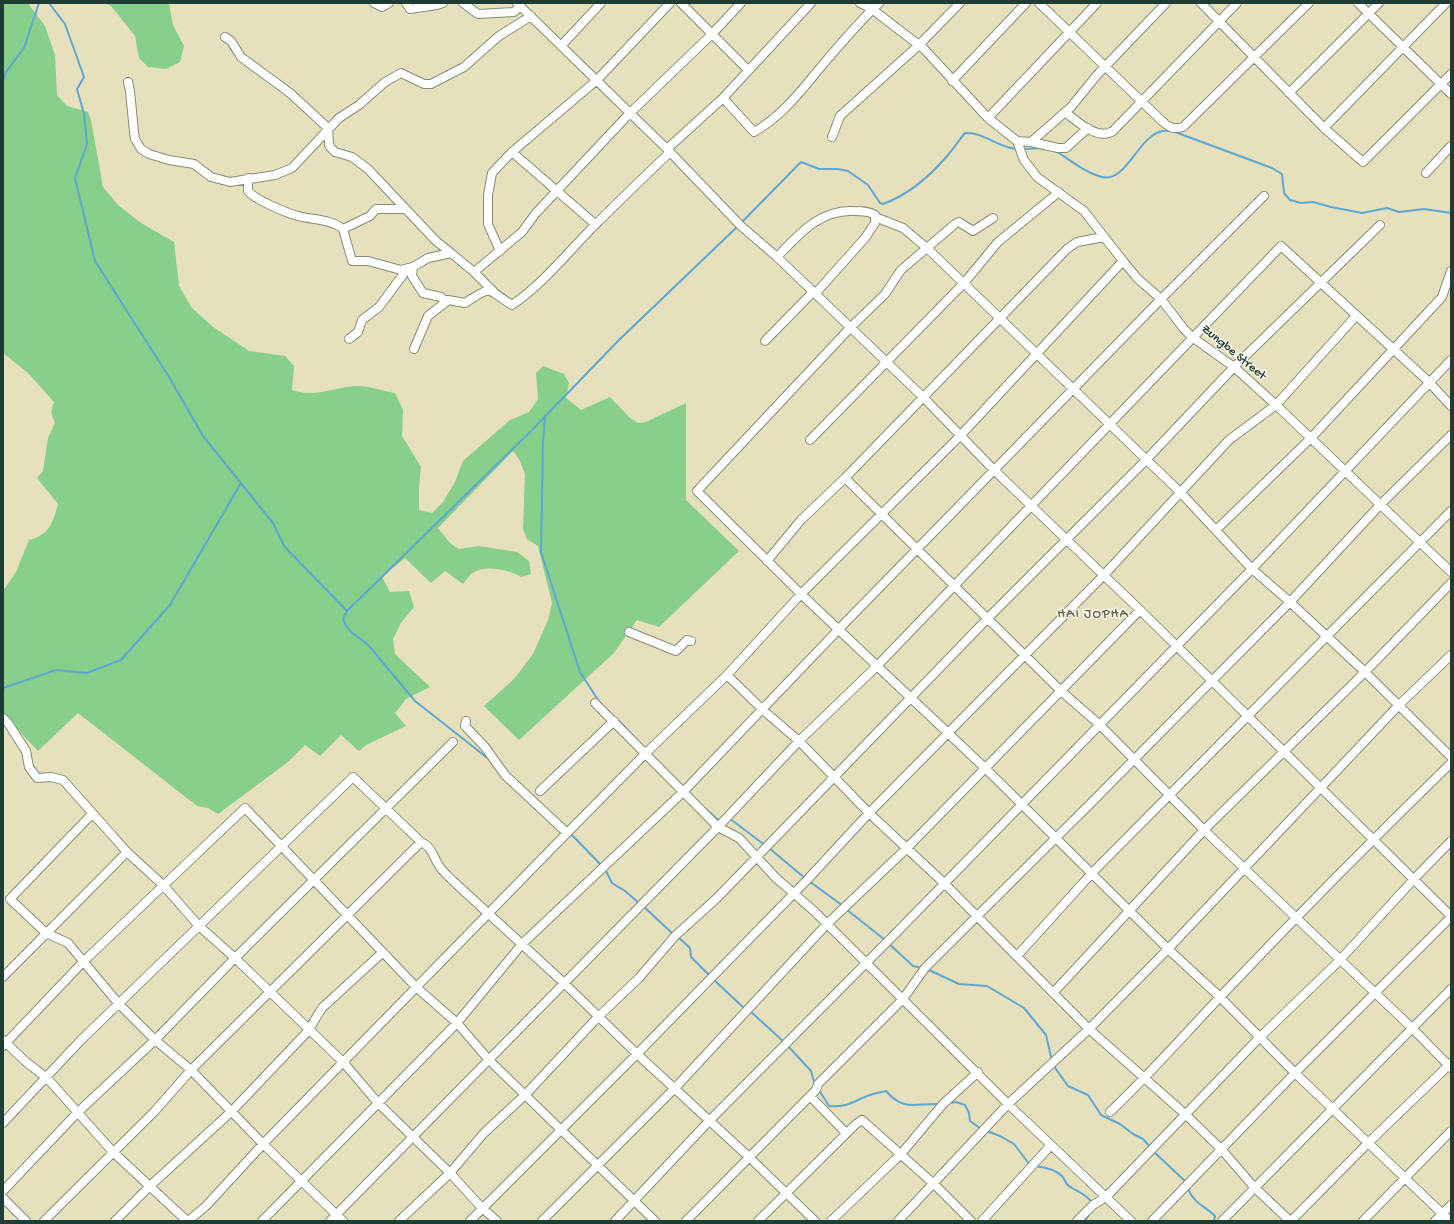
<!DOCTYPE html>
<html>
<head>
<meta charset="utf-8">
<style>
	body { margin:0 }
	#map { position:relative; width:1454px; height:1224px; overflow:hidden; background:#e7e0bd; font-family:"Gochi Hand",sans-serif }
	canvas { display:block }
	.frame { position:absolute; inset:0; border:4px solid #1f3d34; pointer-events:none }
</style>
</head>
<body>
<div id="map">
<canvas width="1454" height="1224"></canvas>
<div class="frame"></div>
</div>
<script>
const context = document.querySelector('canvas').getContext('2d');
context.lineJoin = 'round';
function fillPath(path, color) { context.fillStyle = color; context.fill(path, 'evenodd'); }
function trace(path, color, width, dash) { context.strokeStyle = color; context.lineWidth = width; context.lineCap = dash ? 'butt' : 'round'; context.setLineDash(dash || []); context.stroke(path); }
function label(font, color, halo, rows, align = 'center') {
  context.font = font + ' "Gochi Hand",sans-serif'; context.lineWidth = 3; context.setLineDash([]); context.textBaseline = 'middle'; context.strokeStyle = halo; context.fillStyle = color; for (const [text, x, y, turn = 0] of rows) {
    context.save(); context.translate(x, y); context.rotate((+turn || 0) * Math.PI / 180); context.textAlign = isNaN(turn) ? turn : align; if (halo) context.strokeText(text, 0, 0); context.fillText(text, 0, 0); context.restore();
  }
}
const green = new Path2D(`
	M3,3H28L45,26L55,55L57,95L67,106L88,112L91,120L103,187L118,205L141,223L174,242L179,286L192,308L213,327L249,351L285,356L294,366L292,390C315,398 332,388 354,386C366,385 383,391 395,393L403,410L402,436L421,467L419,488V510L432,513L443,502L455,482L463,461L510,420L529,412L538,399L536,373L543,366L564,374L569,383L566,398L581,410L610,397L630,418L638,423L646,422L686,403V500L739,551L659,627L637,620L614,653L519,740L484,706L514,679L533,654L548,620L552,603L538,546L527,539L523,529L525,474L519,459L513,451L438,528L450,543L459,549L479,546L517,552L529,561L531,574L521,577C508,569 484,564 471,574C468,577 465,581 463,584L445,571L431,583L405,558L382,577L390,592L409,591L414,607L401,623L393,639L395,654L430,687L406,699L395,713L406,726L366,745L359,751L341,735L320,756L305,745L288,762L218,814L208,808L197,806L78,713L38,751L3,714V591L16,572L29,540C50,535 53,522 58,504L37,478L43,471L48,438L55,423L51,412L54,402L28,373L3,353Z
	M105,3H169L173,25L184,46L180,62L166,69L148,67L139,58L135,36L111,6Z`);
const stream = new Path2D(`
	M49,3L65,24L84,77L77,89L84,114L87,144L75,178L95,261L169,377L203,436L273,523L284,546L347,611L532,430L619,340L738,226
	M3,81L6,72L24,48L39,3
	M1023,149L1043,148
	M1056,151C1070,160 1086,173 1102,177C1127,183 1138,135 1163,131C1167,130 1171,131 1175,132L1272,168L1282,174L1284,193L1290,200L1301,203L1313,202L1331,207L1362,213L1387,208L1399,212L1424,209L1451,213
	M741,223L801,162L819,169H838L848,171L868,185L880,203L883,204C908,195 931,175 948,155C954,148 959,140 965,133C984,132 998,148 1017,149
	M545,416L543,443L541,552L580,672L600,703
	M347,611L343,619C347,633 359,636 369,646L415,701L490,760
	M3,688L56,670L87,673L121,660L170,605L241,483
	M619,721L634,737
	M706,809L718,820L721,819
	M729,818L766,846
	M571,834L602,866
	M769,848L806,879
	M605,869L612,883L625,891L639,903
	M809,881L843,906
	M643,906L673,934
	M846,909L885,940
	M678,937L690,948L691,957L710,976
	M888,943L913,966L922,968
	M927,969L959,984L987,986L1024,1008L1046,1035L1052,1061
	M713,979L745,1009
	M750,1011L784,1042
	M787,1045L811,1071L815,1085
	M1053,1065L1068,1086L1088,1095L1101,1115L1120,1124L1133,1134L1143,1139L1150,1147
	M819,1090L829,1106C848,1108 855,1100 870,1095C875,1093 881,1092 886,1091C904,1112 916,1103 940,1104
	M949,1103L956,1102L965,1105L969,1113L970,1121L981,1129
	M987,1131L1000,1136L1014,1144L1030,1165
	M1153,1151L1186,1182
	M1035,1166C1043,1167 1056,1170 1062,1176C1065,1179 1065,1184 1069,1186C1077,1192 1087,1194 1092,1203
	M1188,1188C1192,1202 1206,1207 1215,1216L1214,1221
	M1085,1221L1090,1213`);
const street = new Path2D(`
	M374,3L382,7L389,3
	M406,3L410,9L437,5L443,3
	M463,3L478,14L514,12L520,6
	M517,3L667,149
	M681,3L712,34L741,3
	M860,3L872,9L924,49L988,118L1017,141L1031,142L1058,148H1066L1088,128
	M1039,3L1162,121C1169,127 1173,130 1183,127L1309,3
	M1201,3L1324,128L1363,162L1451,74
	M1358,3L1451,94
	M225,37L231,41L241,57L290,93L328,128L329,145L331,148L335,152L352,157L368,169L436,241L451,253
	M561,46L601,3
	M952,81L1026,3
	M128,82L130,91L134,132L135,139L141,149L149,154L169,160L194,164L211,177L230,182L275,175L292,168L339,118L359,105L385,82L401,73L424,84H431L464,67L499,36L531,16
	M1289,93L1379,3
	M723,98L811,3
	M1065,112C1077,121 1097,141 1113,131L1237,3
	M988,118L1097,3
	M1324,128L1446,3
	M832,137L840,116L919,45L960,3
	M1017,141L1024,160L1037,177L1084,211L1123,261L1138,279L1161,299L1184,329L1192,337L1234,367L1276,405L1451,572
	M1031,142L1071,107L1097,75L1166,3
	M512,152L595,224
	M670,152L741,226L777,257L923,397L994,470L1140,610L1451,916
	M1426,173L1451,146
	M248,178V191C255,200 287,213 298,216C313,220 331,219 343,229L352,261H368L401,270L413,267L428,258L451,253L474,272L522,232L536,213L629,114L712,34L748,70
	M875,217L903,228L927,248L1181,493L1252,569L1290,602L1365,672L1451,757
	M993,218L973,231L959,222L955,224L901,270L885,294L850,328L697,491L801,594L986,769L1168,949L1220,997L1295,1073L1450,1221
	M343,229L370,216L376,209H405
	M500,251L488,224V195L492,173L512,152L597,80L670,3
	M777,257C799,234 820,209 854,211C861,211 869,211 875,215V223L865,238L815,294
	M413,267L412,276L423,293L441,297L446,302L448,300L465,303C494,284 486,289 512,305C544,283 568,252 595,225C620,200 645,176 670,152L667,149L723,98L754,132C784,115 803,88 825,62C842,42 860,21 879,3
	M474,272L493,291
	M349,339L358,332L362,320L379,307L408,268
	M765,341L813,292
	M414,349L428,316L446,302
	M810,440L964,283L998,242L1059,192
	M845,478L1061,691L1100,725L1204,830L1412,1028L1451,1068
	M1216,530L1311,438L1442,297L1451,271
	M767,561L801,520L845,478L1067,249L1077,242L1104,237
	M629,632L676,651L687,640L691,641
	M727,675L763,710L799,741L869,813L944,883L1089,1029L1185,1114L1222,1150L1254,1187L1290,1221
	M595,703L718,827L739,838L776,878L814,911L1008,1104L1131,1221
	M3,718L8,723L26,751L29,767L37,778L51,777L63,780L127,852L164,886L199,926L235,958L344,1063L378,1103L450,1173L482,1208L497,1221
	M466,721L465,726L485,747L505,775L567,833
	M540,791L614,721
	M92,814L10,899L46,933L68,943L118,1003L155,1040L191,1070L263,1144L343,1221
	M1017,956L1092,873L1451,511
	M3,977L127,852
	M1054,992L1204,830L1365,672L1451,583
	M3,1040L26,1062L47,1078L113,1152L187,1221
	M3,1046L84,961L245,808L416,987L457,1023L489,1060L655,1221
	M810,1096L846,1133
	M1110,1112C1149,1075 1184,1035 1221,996C1296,917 1373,839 1451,763
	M3,1123L81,1040L353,777L421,842C432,847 432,854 438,864C441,870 448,876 453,881L564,983L637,1054L749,1157L815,1221
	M3,1191L77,1113L155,1040L235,958L453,742
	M3,1198L26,1221
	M44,1221L154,1112L191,1070L421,842
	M115,1221L151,1185L232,1111L308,1031L322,1008L383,952
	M188,1221L206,1206L263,1144L567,833L648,751L727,675L801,594L960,436L1123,261
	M262,1221L457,1023L522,944L683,792L839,629L1161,299L1264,196
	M330,1221L718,827L799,741L878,665L1281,246L1429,382L1451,406
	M399,1221L450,1173L484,1133L525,1095L598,1017L639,978L675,936L717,898L988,618L1146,460L1234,367L1380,225
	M470,1221L637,1054L807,880L869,813L1103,576L1229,440L1276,405L1356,316
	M542,1221L675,1088L827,924L906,849L1140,610
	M615,1221L710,1120L895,934L1252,569L1451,360
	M686,1221L816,1090L818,1084L903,999L925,968L1094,800L1290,602L1380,505L1451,435
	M758,1221L856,1124L862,1120L934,1184L971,1221
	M831,1221L901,1154L943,1104L978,1072
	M898,1221L1008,1104L1089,1029L1168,949L1399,705L1451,655
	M982,1221L1051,1145
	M1077,1221L1093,1205L1106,1197L1259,1038L1339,961L1414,879L1451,841
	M1152,1221L1295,1073L1451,917
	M1222,1221L1451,989
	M1291,1221L1368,1143L1451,1063
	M1363,1221L1451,1131
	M1435,1221L1451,1205`);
const streetNames = [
	["Zungbe Street",1233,353,39]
];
const neighbourhoodNames = [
	["HAI JOPHA",1093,615]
];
fillPath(green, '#87cf8a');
trace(stream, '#5ca7d4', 2);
trace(street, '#838e78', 10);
trace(street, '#fff', 8);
label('13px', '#1f3d34', '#fbf7ec', streetNames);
context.letterSpacing = '1px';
label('14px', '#6a664e', '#fbf7ec', neighbourhoodNames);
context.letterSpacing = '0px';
</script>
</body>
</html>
